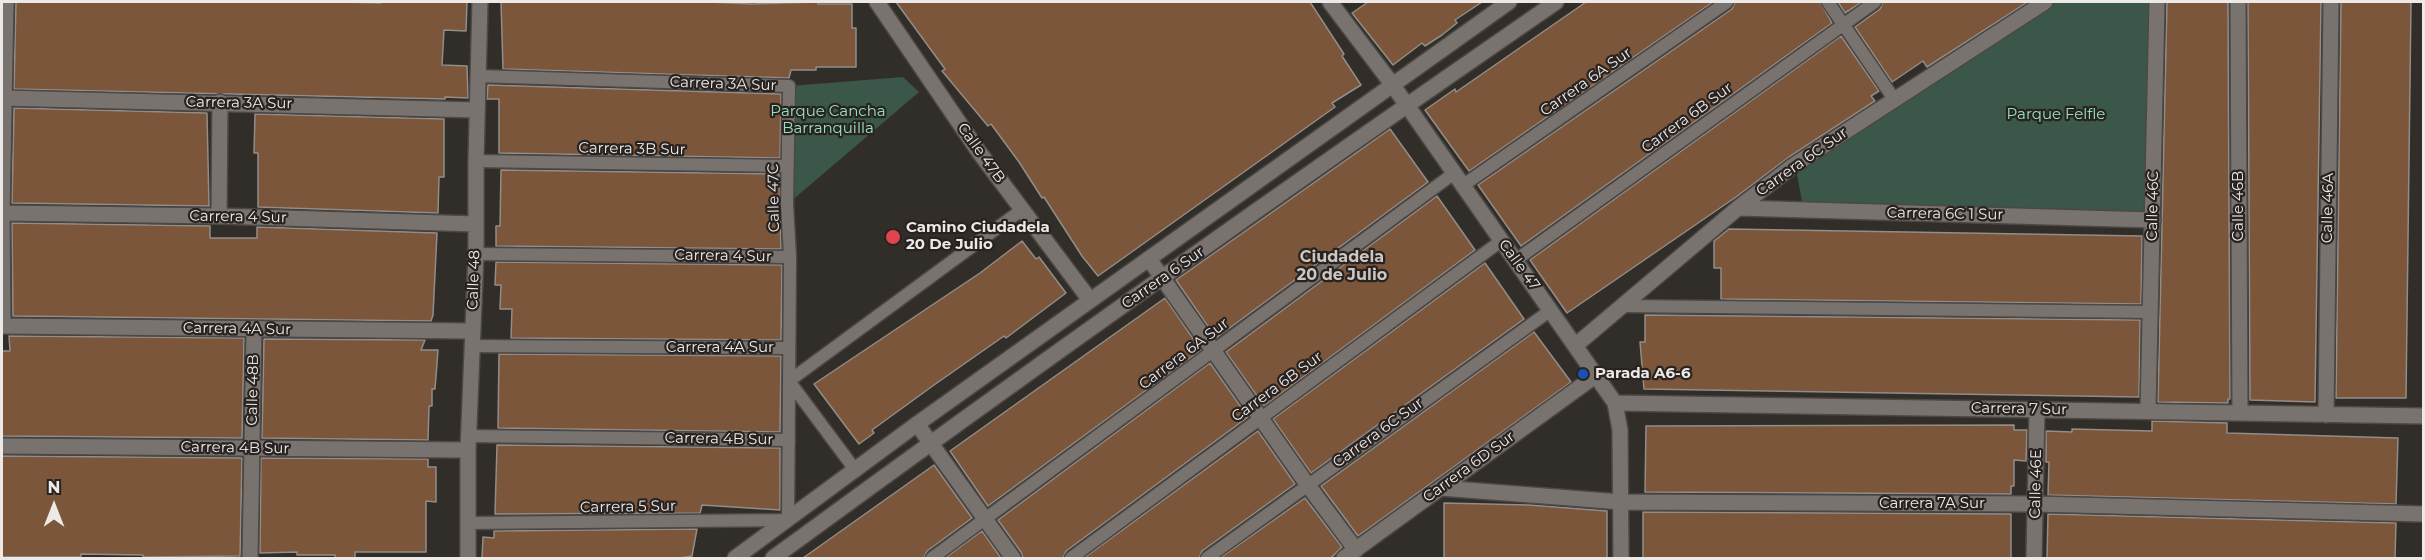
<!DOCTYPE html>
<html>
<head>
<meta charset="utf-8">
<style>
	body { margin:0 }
	#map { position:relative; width:2425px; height:560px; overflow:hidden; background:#312d29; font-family:Montserrat,sans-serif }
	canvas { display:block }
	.frame { position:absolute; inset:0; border:3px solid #ece9e7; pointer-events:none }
	.north { position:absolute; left:24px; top:476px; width:60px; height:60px; -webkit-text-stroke:4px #282320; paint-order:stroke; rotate:0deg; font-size:16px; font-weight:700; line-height:24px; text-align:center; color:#ece9e7 }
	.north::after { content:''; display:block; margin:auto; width:21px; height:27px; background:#ece9e7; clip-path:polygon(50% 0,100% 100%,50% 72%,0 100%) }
</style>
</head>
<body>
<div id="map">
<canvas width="2425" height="560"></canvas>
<div class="frame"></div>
<div class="north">N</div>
</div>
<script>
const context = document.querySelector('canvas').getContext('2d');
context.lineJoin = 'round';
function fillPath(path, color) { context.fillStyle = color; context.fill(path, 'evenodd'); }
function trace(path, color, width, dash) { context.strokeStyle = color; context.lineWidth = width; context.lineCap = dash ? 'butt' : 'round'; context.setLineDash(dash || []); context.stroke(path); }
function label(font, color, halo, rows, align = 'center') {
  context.font = font + ' Montserrat,sans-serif'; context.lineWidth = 4.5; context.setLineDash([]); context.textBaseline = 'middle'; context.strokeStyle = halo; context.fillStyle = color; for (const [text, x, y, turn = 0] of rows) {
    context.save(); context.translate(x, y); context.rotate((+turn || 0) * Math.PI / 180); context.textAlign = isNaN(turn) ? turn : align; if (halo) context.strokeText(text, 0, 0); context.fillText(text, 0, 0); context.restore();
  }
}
const green = new Path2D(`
	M2051,2H2154L2151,213L1803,207L1796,169Z
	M903,77L919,92L789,203L790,86Z`);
const building = new Path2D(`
	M16,2H342L381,3V2H467L466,31L444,30L442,65L467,66L468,98L445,97V99L14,89Z
	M501,2H709L752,4L818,2V4H852V28H856V67H816V70H791L789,78L503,69Z
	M896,2H1310L1344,54L1342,56L1361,85L1332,103L1335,107L1098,276L1082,256L1044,197L1042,198L1019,162L991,124L988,126L942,71L945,69Z
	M1368,2H1482L1455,20L1457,23L1442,35L1425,46L1422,43L1393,65L1352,13Z
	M1586,2H1713L1469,171L1425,110L1455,89L1456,92Z
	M1735,2H1820L1832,23L1521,246L1478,185L1732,9Z
	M1838,2H1862L1845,13Z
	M1883,2H2028L1927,67L1923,61L1892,82L1855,27L1880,9Z
	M2167,2H2228L2230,399H2228V403L2158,402Z
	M2248,2H2321L2315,402L2250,400Z
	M2341,2H2411L2406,398H2336Z
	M1841,36L1879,91L1871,96L1875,101L1789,157L1736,197L1567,313L1530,260Z
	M488,85L781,94L780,158L499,153V99H487Z
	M14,108L207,113L209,206L12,203Z
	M255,114L444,119V177H439L438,213L258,207V153H254Z
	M1390,129L1428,182L1216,338L1176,280Z
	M501,170L779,174L781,249L496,246V226H500Z
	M1437,196L1475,250L1264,406L1226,352Z
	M12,223L210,226V238H257V227L437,233L433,315L431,321L13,316Z
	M1729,229L2142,236L2141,304L1721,299V268H1714V241Z
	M1022,241L1036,259L1039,257L1066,293L1006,338L1004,336L934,385L872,430L874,433L859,444L814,384L980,273Z
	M496,262L782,265L781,340L511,338L512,309H500L501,285H495Z
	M1485,263L1524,319L1311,473L1273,419Z
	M1165,298L1201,350L988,506L950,451Z
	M1645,315L2140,320L2139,397L1644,389L1640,342H1645Z
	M1534,332L1571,382L1358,536L1321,486Z
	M9,336L244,338L242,438L2,436V351H10Z
	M264,339L425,340L421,350H438L435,389H432V406H429L428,440L262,438Z
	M499,354L781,356L780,432L498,428Z
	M1210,363L1248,417L1066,551L1063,558H1023L1021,552L998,520Z
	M2152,421L2227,423V433L2398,438L2396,504L2048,495L2049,462H2046V431L2072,432V429L2152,431Z
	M2014,425V430H2027L2026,461L2014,460V486H2011V494L1645,492L1646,426Z
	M1258,431L1295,484L1202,551L1199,558H1084Z
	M497,445L780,448V510L702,505L700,513L495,514Z
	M2,456L242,458L240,556L143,557V555L81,554V557H2Z
	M261,458L428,459V467H436V502L426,501V552H355V558H335V555H297V552L260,553Z
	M934,465L972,518L927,551L924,558H803Z
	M1305,498L1342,547L1331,558H1220Z
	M1444,503L1529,505L1607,511V558H1444Z
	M1643,512L2011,514V558H1643Z
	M2048,514L2396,523L2395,558H2047Z
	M697,529L692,556L679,558H482L483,537L494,538V531Z
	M982,531L1001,558H945Z`);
const service = new Path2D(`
	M1828,2L1894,99
	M476,161L788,166
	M1462,186L1727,2
	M476,254L790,257
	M1516,260L1875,2
	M1622,306L2150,312
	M471,346L789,348
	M469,436L789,440
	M856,471L789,381L1023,209
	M468,523L788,520L790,257L787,204L789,86L477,76
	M932,558L1453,174
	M1071,558L1501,241
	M1207,558L1551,310`);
const minor = new Path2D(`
	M877,2L979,152L1090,300
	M1330,2L1392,84L1615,403L1620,430L1621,558
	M2238,2L2240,411
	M2,98L477,110
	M1738,208L2153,220
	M2,213L219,216L475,224
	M219,216L220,102
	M1149,259L1307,484L1356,550
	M2,326L472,331
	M3,326L2,213L6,2
	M1576,345L1738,208L1794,165L2045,2
	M1615,403L2424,416
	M2148,410L2157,2
	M2326,415L2331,2
	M917,424L1013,558
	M2,446L468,450
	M1441,488L1621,502L2035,504L2424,514
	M250,558L254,329
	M468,558V450L476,254V161L480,2
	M1344,558L1595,376
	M2034,558L2037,409`);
const tertiary = new Path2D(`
	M735,558L917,424L1509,2
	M773,558C1031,369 1292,184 1556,2`);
const markers = [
	[893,237,8,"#e0444e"],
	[1583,374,6,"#1a4fb4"]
];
const streetNames = [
	["Carrera 6A Sur",1586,82,-35],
	["Carrera 3A Sur",723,84,2],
	["Carrera 3A Sur",239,103,1],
	["Carrera 6B Sur",1687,118,-36],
	["Carrera 3B Sur",632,149,1],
	["Calle 47B",981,153,54],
	["Carrera 6C Sur",1802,162,-35],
	["Calle 47C",774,198,-91],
	["Calle 46C",2153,206,-89],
	["Calle 46B",2239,206,-90],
	["Calle 46A",2328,208,-89],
	["Carrera 6C 1 Sur",1945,214,1],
	["Carrera 4 Sur",238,217,1],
	["Carrera 4 Sur",723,256,1],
	["Calle 47",1519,265,54],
	["Carrera 6 Sur",1163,278,-35],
	["Calle 48",474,280,-88],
	["Carrera 4A Sur",237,329,1],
	["Carrera 4A Sur",720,348],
	["Carrera 6A Sur",1184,354,-37],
	["Carrera 6B Sur",1277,387,-36],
	["Calle 48B",253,390,-89],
	["Carrera 7 Sur",2019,409,1],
	["Carrera 6C Sur",1378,433,-36],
	["Carrera 4B Sur",719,439,1],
	["Carrera 4B Sur",235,448,1],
	["Carrera 6D Sur",1469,467,-36],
	["Calle 46E",2036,484,-89],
	["Carrera 7A Sur",1932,504],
	["Carrera 5 Sur",628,507,-1]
];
const parkNames = [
	["Parque Cancha",828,112],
	["Barranquilla",828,129],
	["Parque Felfle",2056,115]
];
const poiNames = [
	["Camino Ciudadela",906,228],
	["20 De Julio",906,245],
	["Parada A6-6",1595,374]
];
const neighbourhoodNames = [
	["Ciudadela",1342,257],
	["20 de Julio",1342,275]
];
fillPath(green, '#3b5749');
fillPath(building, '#7b563a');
trace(building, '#938d89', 1.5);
trace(service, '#4c4845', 15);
trace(minor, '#4c4845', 18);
trace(tertiary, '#4c4845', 18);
trace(service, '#79736f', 12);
trace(minor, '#79736f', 15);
trace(tertiary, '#79736f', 15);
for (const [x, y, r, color] of markers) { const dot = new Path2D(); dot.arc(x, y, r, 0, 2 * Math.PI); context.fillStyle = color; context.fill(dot); trace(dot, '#282320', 2); }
label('15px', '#ece9e7', '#282320', streetNames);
label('15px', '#95e3be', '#282320', parkNames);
label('bold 15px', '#ece9e7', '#282320', poiNames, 'left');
label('bold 16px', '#cdc7c2', '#282320', neighbourhoodNames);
</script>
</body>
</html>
